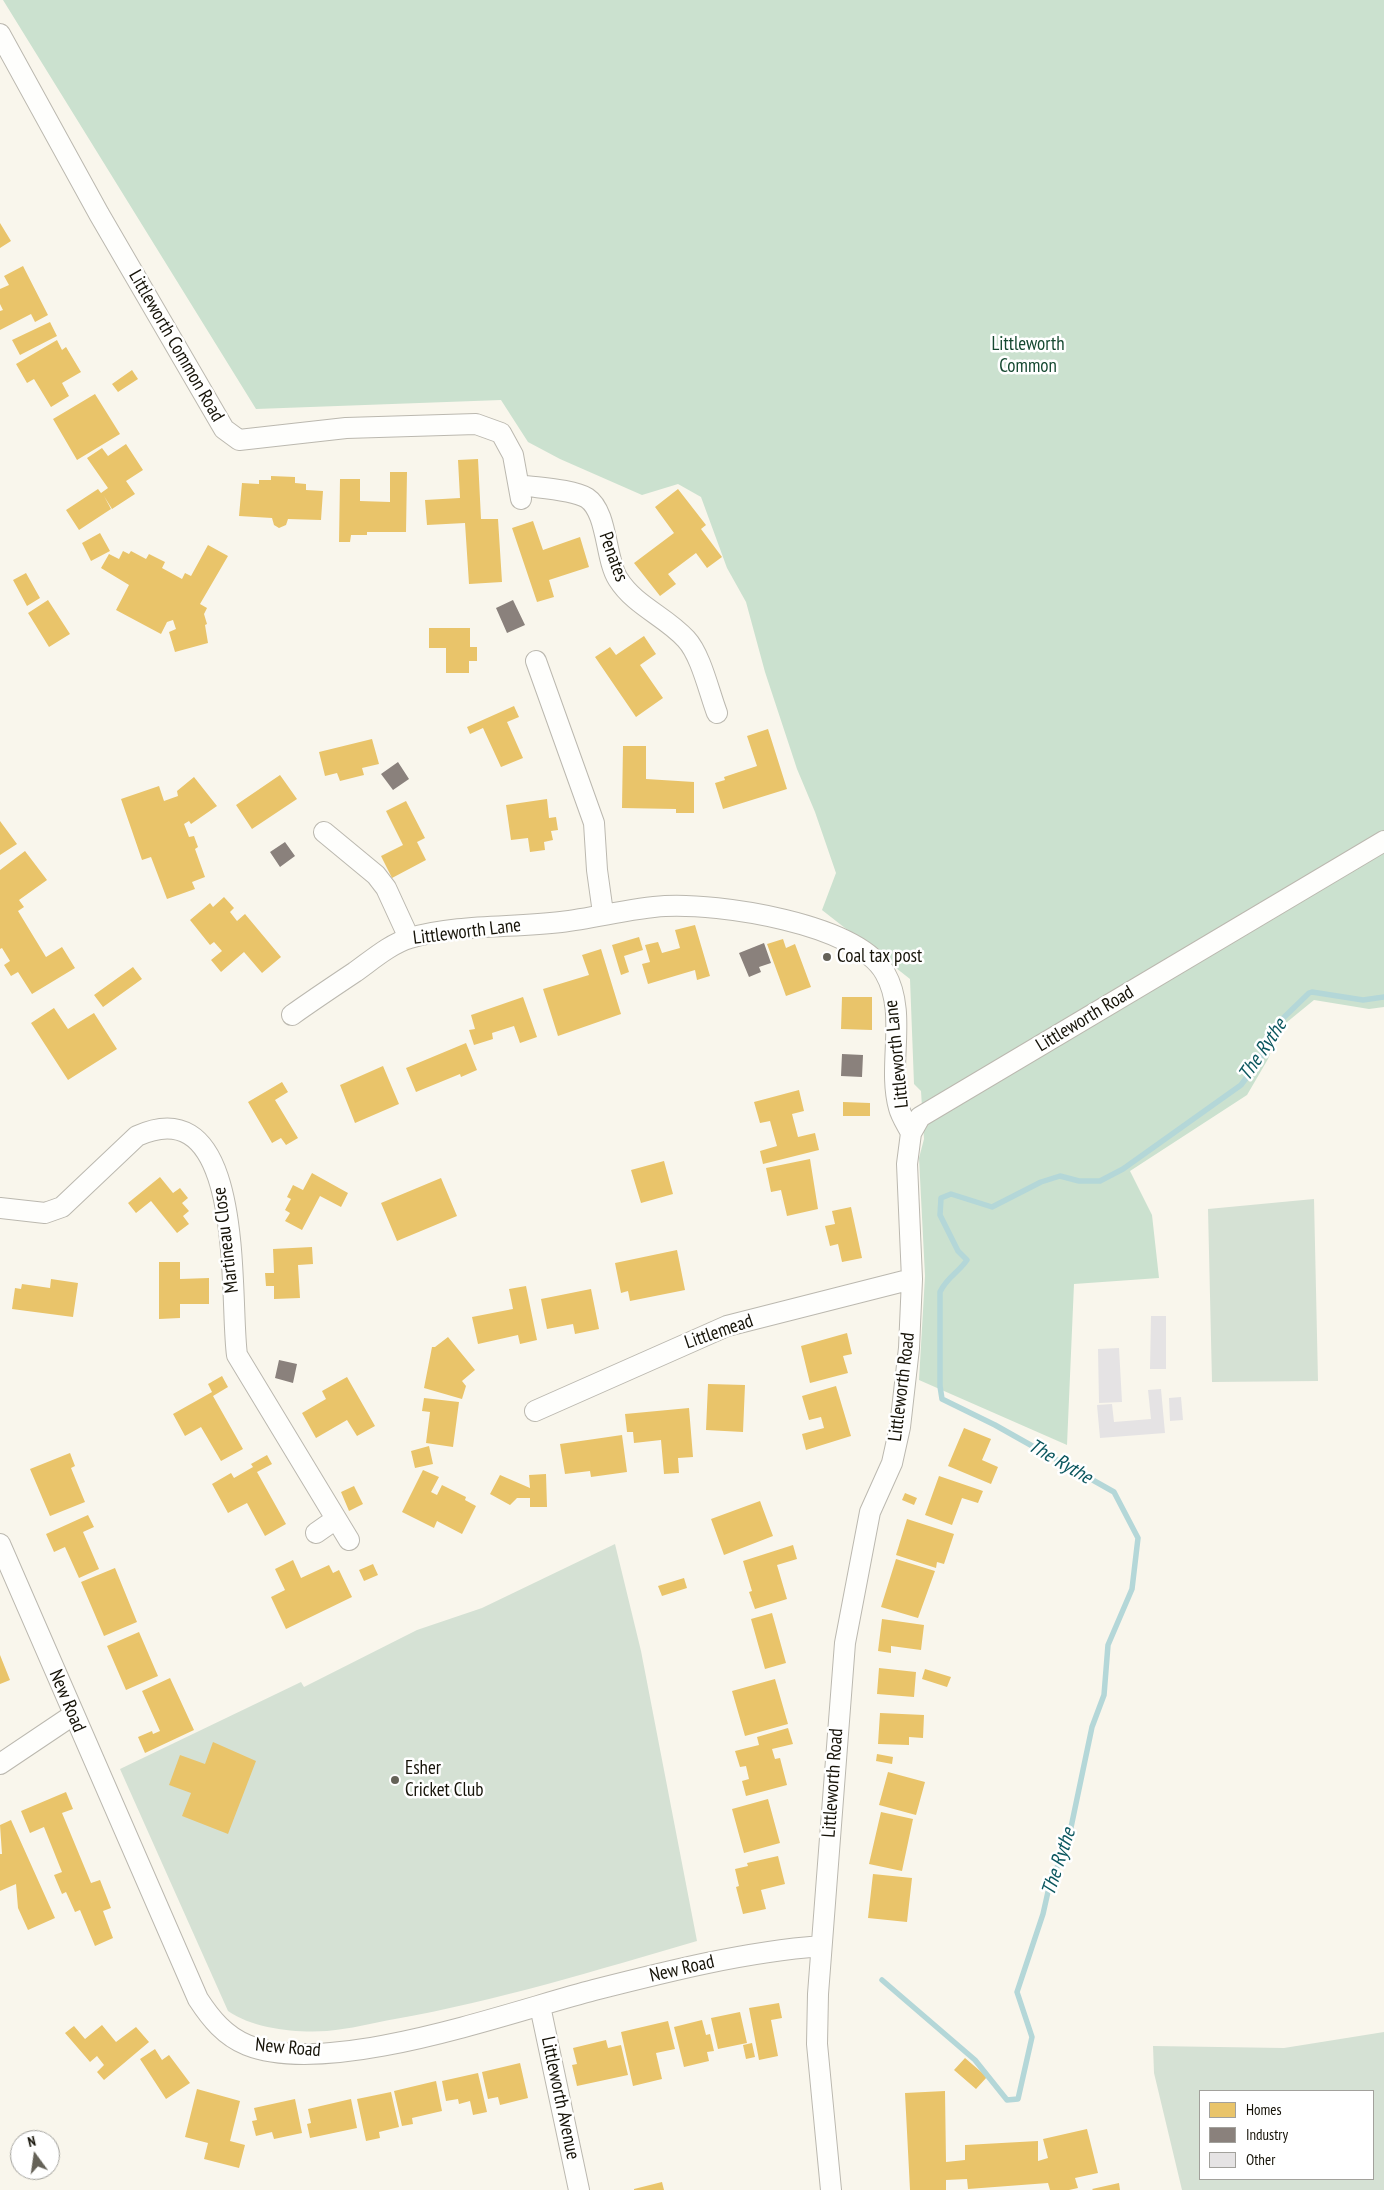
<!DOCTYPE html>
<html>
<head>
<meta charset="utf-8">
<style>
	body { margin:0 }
	#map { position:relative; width:1384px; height:2190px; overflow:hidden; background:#f9f6ec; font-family:"PT Sans Narrow",sans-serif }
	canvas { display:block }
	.legend { position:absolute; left:1199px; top:2090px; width:175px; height:90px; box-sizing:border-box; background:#fff; border:1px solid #a2a19c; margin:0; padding:6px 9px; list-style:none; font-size:15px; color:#161308 }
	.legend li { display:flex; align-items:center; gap:10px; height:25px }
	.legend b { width:25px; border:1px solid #a2a19c }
	.north { position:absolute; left:10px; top:2130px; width:50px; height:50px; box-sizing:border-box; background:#fff; border:1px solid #a2a19c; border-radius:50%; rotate:346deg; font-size:14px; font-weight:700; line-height:20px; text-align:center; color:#161308 }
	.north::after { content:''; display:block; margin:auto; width:18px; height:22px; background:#656258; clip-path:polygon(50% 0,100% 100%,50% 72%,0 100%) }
</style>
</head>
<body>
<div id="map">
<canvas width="1384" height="2190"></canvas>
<ul class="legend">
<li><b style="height:14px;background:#e9c46a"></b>Homes</li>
<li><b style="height:14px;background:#8a817c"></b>Industry</li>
<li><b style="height:14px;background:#e5e3e4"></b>Other</li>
</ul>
<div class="north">N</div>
</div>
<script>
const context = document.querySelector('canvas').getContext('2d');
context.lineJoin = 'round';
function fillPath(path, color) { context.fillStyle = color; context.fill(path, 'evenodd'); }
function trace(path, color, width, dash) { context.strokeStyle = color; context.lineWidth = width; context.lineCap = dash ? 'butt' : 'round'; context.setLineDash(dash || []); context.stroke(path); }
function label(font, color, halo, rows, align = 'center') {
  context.font = font + ' "PT Sans Narrow",sans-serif'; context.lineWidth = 5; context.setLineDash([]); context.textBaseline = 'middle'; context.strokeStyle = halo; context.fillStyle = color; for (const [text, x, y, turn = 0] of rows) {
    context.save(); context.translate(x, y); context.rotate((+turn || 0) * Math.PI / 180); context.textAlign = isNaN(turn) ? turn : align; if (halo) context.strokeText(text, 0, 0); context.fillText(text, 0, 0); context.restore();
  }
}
const green = new Path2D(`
	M1314,1199L1318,1381L1212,1382L1208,1209Z
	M615,1544L641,1651L697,1941C597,1970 497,2001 395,2019C373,2023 350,2029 327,2031C296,2033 254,2029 228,2011L120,1769L301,1682L304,1687L417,1630L482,1608Z
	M1384,2032V2190H1182L1154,2073L1153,2046L1284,2048ZM1200,2091H1373V2179H1200Z`);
const forest = new Path2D(`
	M3,0H1384V1007L1369,1009L1314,1000L1281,1027L1268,1059L1247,1095L1130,1171L1152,1215L1159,1278L1074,1284L1067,1445L919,1380L925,1276L919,1158L924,1139L921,1091L914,1084L910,979L822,910L836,873L815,812L797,769L765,672L746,602L727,568L701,497L678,484L642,495L560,459L528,442L501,400L256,409Z`);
const homes = new Path2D(`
	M0,223L11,241L0,248Z
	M23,266L48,315L35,322L31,314L0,330V311L3,310L0,304V289L9,285L4,276Z
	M50,322L57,336L20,355L12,340Z
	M57,340L62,350L66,347L81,372L62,383L69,396L51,407L34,379L27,383L16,364Z
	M132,370L138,379L118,392L112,384Z
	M95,394L120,434L77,460L53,419Z
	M126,444L143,470L126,481L135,494L112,509L104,496L111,509L79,530L66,510L98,489L101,493L108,488L87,458L102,448L108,456Z
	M478,459L481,519H498L502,582L469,584L465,523L427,525L425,500L460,498L458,460Z
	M390,472H407L406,532H367V535H351L350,542H339L340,479H360V501L390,502Z
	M271,476L295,477V483L306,484V490L323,491L321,520L288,519L286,525L279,528L274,525L272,518L239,516L242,483L259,484V480H271Z
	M678,489L706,525L701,529L722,557L707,568L696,553L668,574L676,584L660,596L634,563L674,533L655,507Z
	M533,521L543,550L580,537L589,567L549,580L554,597L537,602L512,528Z
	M100,533L110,551L91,561L82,543Z
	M208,545L228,556L200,604L207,608L204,614L207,624L205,625L208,643L175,652L169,632L176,629L173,620L167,622L161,634L116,610L129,585L101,568L109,554L119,559L123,551L129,554L131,551L146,559L149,554L165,562L162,568L182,579L185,573L191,576Z
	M26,573L40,598L27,606L13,580Z
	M48,600L70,634L49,647L28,613Z
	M429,628H470V647H477V661H469V673H446V648H429Z
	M644,636L656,654L640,665L663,698L636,717L595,657L610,647L616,655Z
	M514,706L519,717L507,722L523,758L501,767L483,728L470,734L467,727Z
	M768,729L787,789L723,809L715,783L725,780L724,777L757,766L747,736Z
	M372,739L379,764L362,768L364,775L340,781L337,773L325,776L319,752Z
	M623,746H646V779L694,782V813H676V809L622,808Z
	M280,775L297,799L252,829L236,805Z
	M194,777L217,806L191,824L189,821L184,824L189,837L194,836L198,847L195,849L205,877L192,882L195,889L167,899L151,857L142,860L121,799L159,786L164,801L178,796L177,791Z
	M547,799L549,818L556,817L558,830L551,831L553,840L544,842L545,850L530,852L528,838L511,840L506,805Z
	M406,801L425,838L417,842L426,860L392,878L381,856L403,845L386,811Z
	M0,821L17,844L0,855Z
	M25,851L47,880L19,900L24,907L18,911L46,957L62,947L75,968L32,994L18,972L11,976L4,965L10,961L2,948L0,949V870Z
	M224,897L234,908L230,912L237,921L245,914L281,957L262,973L244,952L221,972L211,960L222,951L214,942L210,945L190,920L210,903L213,907Z
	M695,925L710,976L697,980L695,970L648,984L642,964L650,962L645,945L658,942L662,953L680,948L675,930Z
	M639,937L643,950L624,956L629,972L621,975L612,945Z
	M783,939L786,948L795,944L811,987L786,996L767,944Z
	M601,949L621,1014L558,1036L543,989L589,975L582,955Z
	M133,967L142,979L103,1007L94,995Z
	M523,997L537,1037L520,1043L514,1026L492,1033L493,1039L474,1045L469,1030L475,1029L471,1015Z
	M842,997H872V1030L841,1029Z
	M54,1008L68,1029L94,1013L117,1049L68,1080L31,1023Z
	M466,1043L477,1070L461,1077L460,1074L416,1092L406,1068Z
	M383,1066L399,1104L355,1123L340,1085Z
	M282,1082L288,1092L275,1100L298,1138L286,1145L281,1138L272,1143L248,1102Z
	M799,1090L804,1111L792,1114L798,1137L815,1133L819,1150L763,1164L760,1151L777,1146L770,1121L760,1123L754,1102Z
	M843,1102L870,1103V1116H843Z
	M810,1159L818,1209L787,1216L781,1190L771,1192L766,1168Z
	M664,1161L673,1194L641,1203L631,1170Z
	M312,1173L348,1193L341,1207L320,1196L302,1230L285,1221L290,1213L285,1210L291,1199L287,1197L293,1185L303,1190Z
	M160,1177L173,1193L180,1188L188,1198L182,1203L189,1211L183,1216L189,1224L177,1233L151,1201L136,1213L128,1203Z
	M441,1178L457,1216L397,1241L381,1203Z
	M851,1207L862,1258L842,1262L838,1244L830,1246L825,1226L835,1224L832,1211Z
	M312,1247L313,1264L298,1265L300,1298L274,1299V1286H266L265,1273H274L273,1249Z
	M677,1250L685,1290L630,1301L628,1291L621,1293L615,1263Z
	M159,1262H180V1279L209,1278V1304H180V1318L159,1319Z
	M51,1279L78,1283L73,1317L12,1309L15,1288L21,1289L22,1284L50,1288Z
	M526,1286L537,1340L520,1344L518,1335L478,1344L472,1317L513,1309L509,1289Z
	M591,1289L599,1329L575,1334L573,1324L547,1329L541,1299Z
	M847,1333L852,1354L843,1356L848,1373L810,1383L801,1346Z
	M448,1337L475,1370L462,1381L466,1386L462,1399L424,1388L432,1347H435Z
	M222,1376L228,1387L213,1396L243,1449L221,1461L201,1427L185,1436L173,1414L212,1392L208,1384Z
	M347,1377L375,1426L357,1436L347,1420L316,1438L302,1413L326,1399L322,1391Z
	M708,1384L745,1385L743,1432L706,1430Z
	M836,1386L851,1436L806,1450L802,1434L824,1428L821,1417L809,1420L802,1396Z
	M424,1398L459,1402L453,1447L426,1443L430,1412L422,1411Z
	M689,1408L693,1457L678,1458L679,1473L664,1474L661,1440L634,1443L633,1432H627L625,1414Z
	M964,1428L991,1439L982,1460L998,1467L991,1484L948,1466Z
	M622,1435L627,1472L591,1477L590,1471L565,1474L560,1444Z
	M429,1446L433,1464L415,1468L411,1451Z
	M70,1453L75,1466L71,1468L85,1502L50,1516L30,1469Z
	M267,1455L272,1464L257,1472L286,1524L265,1536L247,1503L228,1513L212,1484L231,1473L234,1478L253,1467L251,1464Z
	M423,1470L439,1477L431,1492L437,1495L442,1485L466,1497L465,1500L476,1506L462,1534L437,1521L434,1528L402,1512Z
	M546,1474L547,1507H530V1498H517L510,1505L490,1494L500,1475L530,1488L529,1475Z
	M939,1476L983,1491L978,1503L962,1498L952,1525L925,1515Z
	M354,1486L363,1504L349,1511L341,1492Z
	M905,1493L917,1498L914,1505L902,1500Z
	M760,1501L773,1536L724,1555L711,1519Z
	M88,1515L94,1527L83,1532L99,1569L79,1578L65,1547L54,1552L46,1534Z
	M907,1519L954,1534L944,1564L937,1562L936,1568L896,1555Z
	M793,1545L797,1559L777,1565L787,1599L755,1609L749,1592L752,1591L743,1561Z
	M896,1559L935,1571L918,1618L881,1607Z
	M293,1560L301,1578L329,1565L333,1573L339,1570L352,1597L286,1629L271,1597L285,1590L275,1569Z
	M373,1564L378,1575L364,1581L359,1570Z
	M115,1568L137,1622L104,1636L81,1582Z
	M684,1578L687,1588L662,1596L658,1586Z
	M772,1613L786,1663L765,1669L751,1619Z
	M882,1619L924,1625L921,1650L891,1646V1653L878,1651Z
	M139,1632L158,1676L126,1690L107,1646Z
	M0,1655L10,1680L0,1684Z
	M879,1668L916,1672L914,1697L877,1694Z
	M925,1669L951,1677L947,1687L922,1679Z
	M170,1678L194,1730L145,1753L138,1737L152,1731L153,1734L160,1731L142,1691Z
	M775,1679L788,1724L745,1736L732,1691Z
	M880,1713L924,1715L923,1738L909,1737V1745L878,1744Z
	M788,1728L793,1744L772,1749L775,1759L780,1758L787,1785L746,1796L742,1781L749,1779L746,1766L740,1767L735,1751L759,1745L757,1737Z
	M213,1742L256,1761L228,1834L182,1816L191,1793L169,1785L180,1755L205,1764Z
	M877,1754L893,1757L892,1764L876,1761Z
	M888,1772L925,1782L916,1815L879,1805Z
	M66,1792L73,1809L62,1813L91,1883L100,1880L111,1908L103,1911L113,1938L95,1946L80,1910L75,1912L66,1892L62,1894L54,1875L62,1872L44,1827L30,1833L21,1811Z
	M768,1799L780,1843L744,1853L732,1809Z
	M881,1812L913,1819L902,1871L869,1864Z
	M11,1820L55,1918L28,1930L18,1908L16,1884L0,1891V1854H2L0,1825Z
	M778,1856L785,1884L761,1890L766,1909L743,1914L736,1887L739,1886L735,1869L748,1866L747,1863Z
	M873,1874L912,1878L907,1922L868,1918Z
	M779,2003L782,2018L771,2020L778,2056L759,2060L749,2008Z
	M740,2012L747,2043L718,2049L711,2018Z
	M702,2020L706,2035L710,2034L714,2051L707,2052L709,2061L684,2067L674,2027Z
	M668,2021L675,2049L656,2053L662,2079L633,2086L621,2032Z
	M102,2025L116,2042L136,2027L149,2042L104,2080L97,2072L104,2065L97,2056L90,2062L65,2033L74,2026L85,2039Z
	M606,2040L608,2048L621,2045L628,2075L577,2086L572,2065L577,2064L573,2048Z
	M752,2043L755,2057L746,2059L743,2045Z
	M155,2049L162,2060L169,2055L190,2083L166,2099L140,2059Z
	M965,2058L987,2077L976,2089L954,2070Z
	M520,2063L528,2098L500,2105L498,2097L488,2099L482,2072Z
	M478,2073L487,2112L473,2115L470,2101L459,2104L458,2099L446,2101L442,2081Z
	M436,2081L442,2111L412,2118L413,2124L402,2126L394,2091Z
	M197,2089L240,2101L230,2141L245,2145L239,2168L204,2159L208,2143L185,2137Z
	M945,2091L946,2162L965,2160V2145L1038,2141V2161L1048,2158L1043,2139L1087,2129L1098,2173L1075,2178L1078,2188L1069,2190H1050L1048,2183L968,2189L967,2179L946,2180V2190H910L905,2093Z
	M391,2092L399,2127L379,2132L380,2138L366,2141L357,2099Z
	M295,2099L302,2133L274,2139L272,2132L256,2136L252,2121L257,2120L254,2108Z
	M351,2099L357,2128L310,2138L307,2124L311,2123L308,2109Z
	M662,2182L664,2190H634V2189Z
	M1119,2183L1120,2190H1093L1092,2189Z`);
const industry = new Path2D(`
	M513,600L525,625L507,633L496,608Z
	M398,762L409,779L393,790L381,774Z
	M285,842L295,856L280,867L270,852Z
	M764,943L771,963L759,967L761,972L749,977L739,953Z
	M842,1054L863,1055L862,1077L841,1076Z
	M279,1360L297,1364L293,1383L275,1378Z`);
const stream = new Path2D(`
	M882,1980L975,2060L1007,2100L1018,2099L1032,2037L1017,1992L1043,1914L1052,1874L1065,1856L1092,1727L1104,1695L1108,1645L1132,1589L1138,1538L1114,1492L995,1425L942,1399L940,1386V1292C947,1277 958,1273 967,1260L958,1251L940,1215L941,1198L951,1194L992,1207L1041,1182L1060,1176L1079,1181H1100L1123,1169L1241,1085L1259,1061L1274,1027L1309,993L1312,992L1363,1000L1384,997`);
const building = new Path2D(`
	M1151,1316H1166V1369H1150Z
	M1119,1348L1122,1402L1099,1403L1098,1349Z
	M1161,1389L1165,1433L1100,1438L1097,1405L1112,1404L1114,1422L1151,1419L1148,1390Z
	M1181,1397L1183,1420L1170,1421L1169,1398Z`);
const minor = new Path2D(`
	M0,34L99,214L224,429L239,440L346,428L476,424L501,433L513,455L521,499
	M520,485C538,488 572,489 587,498C608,512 605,559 618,579C635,606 665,616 686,639C701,655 709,692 717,713
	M536,661L594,823L597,870L603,913
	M324,832L376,875L386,888L409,938
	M292,1015C313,1000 334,986 355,972C372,960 390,944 410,938C459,924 511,928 561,922C596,918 630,908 665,906C717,903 857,923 885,973C908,1013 887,1065 899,1108C901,1116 907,1125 911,1133
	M0,1208L45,1213L62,1207L137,1136C247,1086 229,1299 237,1355L349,1540
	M535,1411L727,1326L912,1279
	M316,1533L336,1519
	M0,1544L198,1999C211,2019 225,2036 247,2045C329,2078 509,2012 594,1990C669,1971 744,1952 821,1946
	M0,1764L73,1715
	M540,2006L579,2190
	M831,2190L817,2044L818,1994L845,1643L870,1512L892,1463L900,1427L909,1348L912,1279L907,1164L911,1133L920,1117L1384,841`);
const markers = [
	[827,957,5,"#656258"],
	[395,1780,5,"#656258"]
];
const parkNames = [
	["Littleworth",1028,345],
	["Common",1028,367]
];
const streetNames = [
	["Littleworth Common Road",176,346,60],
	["Penates",613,557,70],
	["Littleworth Lane",467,932,-7],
	["Littleworth Road",1085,1019,-31],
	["Littleworth Lane",897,1054,-96],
	["Martineau Close",226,1240,-97],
	["Littlemead",719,1332,-19],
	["Littleworth Road",902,1387,-83],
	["New Road",67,1701,67],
	["Littleworth Road",833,1783,-86],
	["New Road",682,1969,-13],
	["New Road",288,2048,5],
	["Littleworth Avenue",560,2098,78]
];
const poiNames = [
	["Coal tax post",837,957],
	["Esher",405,1769],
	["Cricket Club",405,1791]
];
const waterNames = [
	["The Rythe",1263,1050,-56],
	["The Rythe",1060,1462,30],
	["The Rythe",1059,1862,-72]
];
fillPath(green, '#d5e1d4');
fillPath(forest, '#cbe1cf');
fillPath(homes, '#e9c46a');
fillPath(industry, '#8a817c');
trace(stream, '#b4d7d8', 5.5);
fillPath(building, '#e5e3e4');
trace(minor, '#bbb8af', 22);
trace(minor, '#fefefc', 20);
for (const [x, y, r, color] of markers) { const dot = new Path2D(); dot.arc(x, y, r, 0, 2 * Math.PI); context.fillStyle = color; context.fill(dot); trace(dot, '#fff', 2); }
label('19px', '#164931', '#fff', parkNames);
label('19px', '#161308', '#fff', streetNames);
label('19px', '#161308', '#fff', poiNames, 'left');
label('italic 20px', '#0c575f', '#fff', waterNames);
</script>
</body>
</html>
